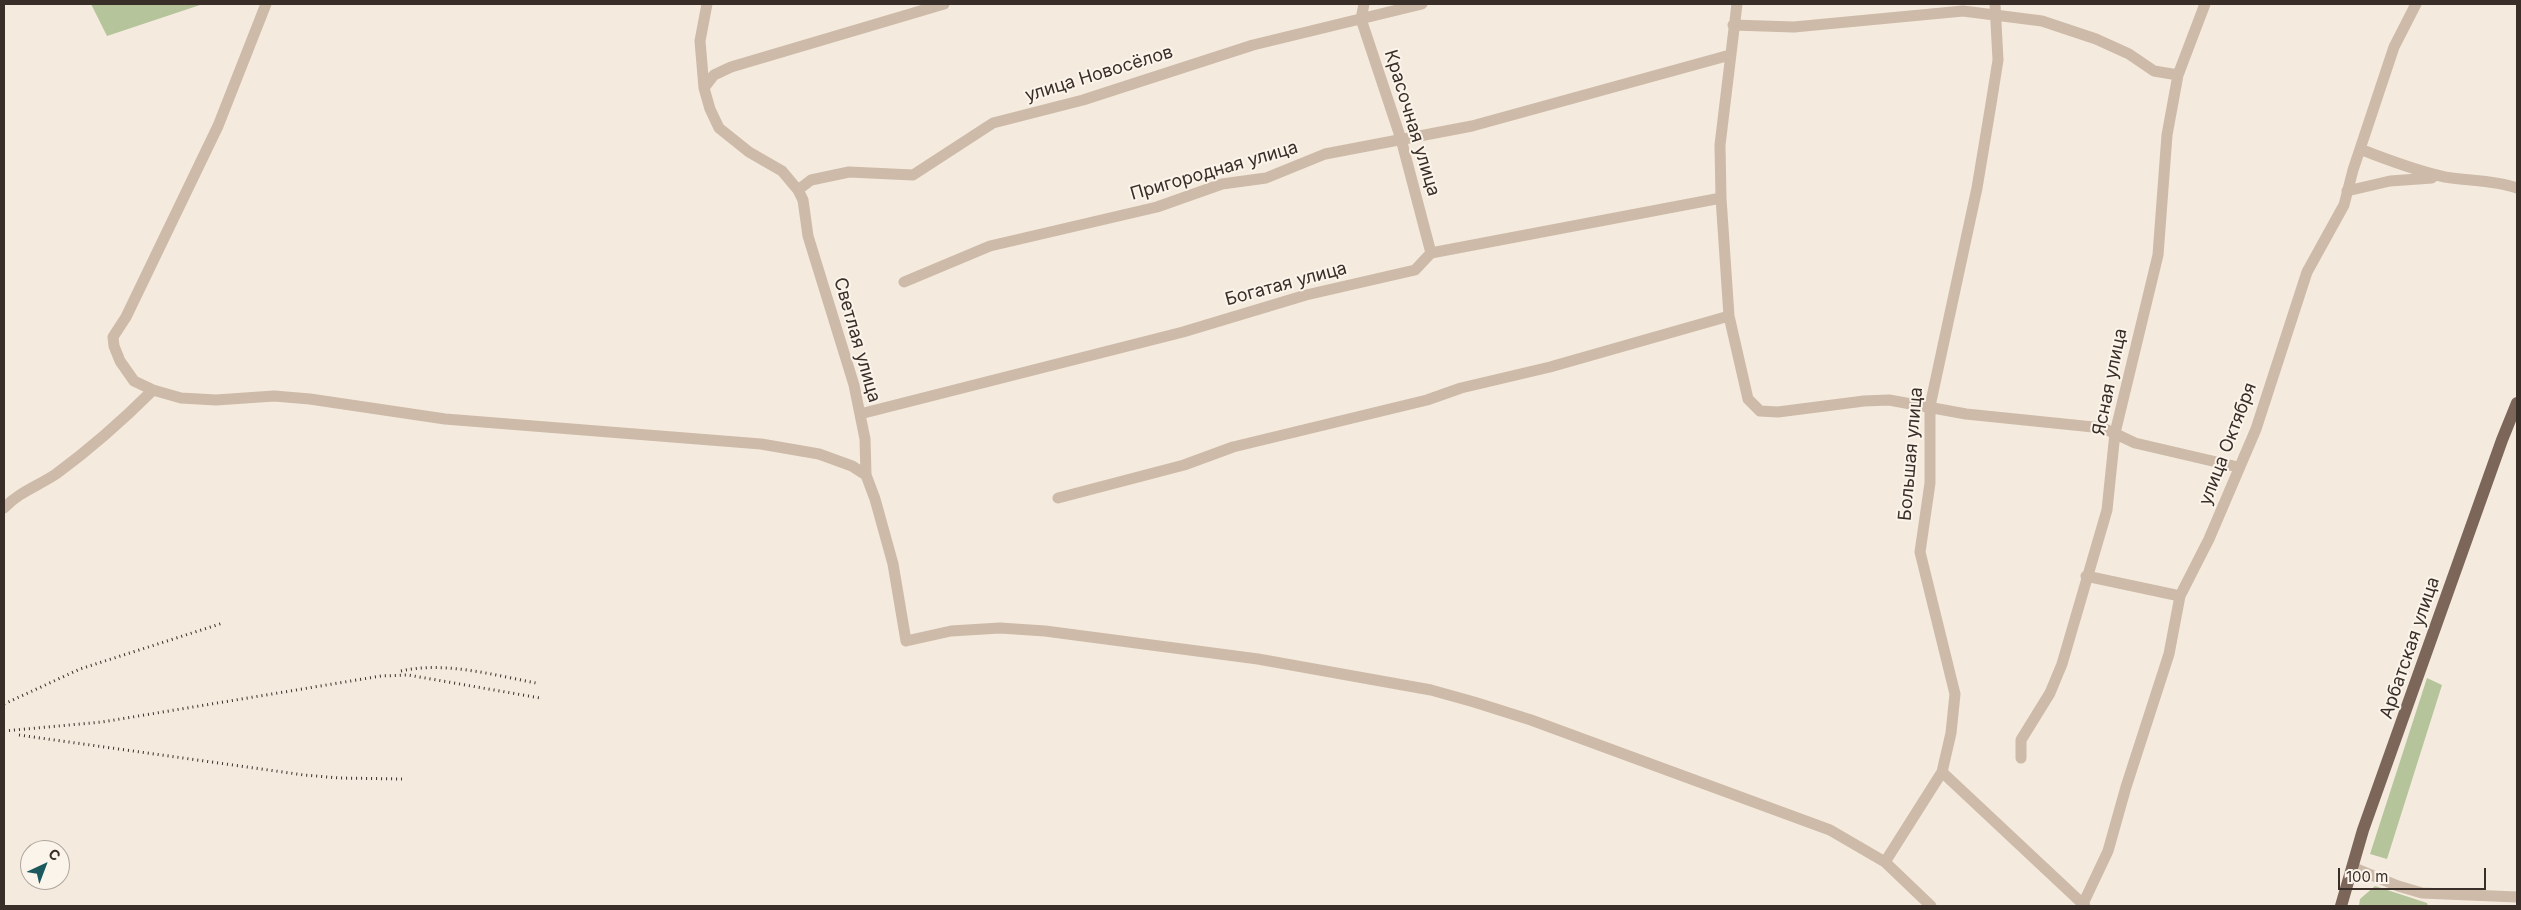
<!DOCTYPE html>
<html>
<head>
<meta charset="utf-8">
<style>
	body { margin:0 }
	#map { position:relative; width:2521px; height:910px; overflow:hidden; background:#f4eadd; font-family:Inter,sans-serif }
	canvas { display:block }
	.frame { position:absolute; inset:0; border:5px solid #3a2e29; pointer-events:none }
	.north { position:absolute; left:20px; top:840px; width:50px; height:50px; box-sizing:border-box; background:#fbf4ea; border:1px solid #aea59d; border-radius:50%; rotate:43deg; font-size:14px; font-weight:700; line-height:20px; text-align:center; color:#3a2e29 }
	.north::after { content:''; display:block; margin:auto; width:18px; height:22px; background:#1b595e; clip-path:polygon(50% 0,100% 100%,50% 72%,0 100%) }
	.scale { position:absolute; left:2338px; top:868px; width:148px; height:22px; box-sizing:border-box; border:2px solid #3a2e29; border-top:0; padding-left:6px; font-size:15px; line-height:18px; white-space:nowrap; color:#3a2e29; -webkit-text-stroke:4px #fbf4ea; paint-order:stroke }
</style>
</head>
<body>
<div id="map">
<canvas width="2521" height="910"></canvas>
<div class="frame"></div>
<div class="north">С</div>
<div class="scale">100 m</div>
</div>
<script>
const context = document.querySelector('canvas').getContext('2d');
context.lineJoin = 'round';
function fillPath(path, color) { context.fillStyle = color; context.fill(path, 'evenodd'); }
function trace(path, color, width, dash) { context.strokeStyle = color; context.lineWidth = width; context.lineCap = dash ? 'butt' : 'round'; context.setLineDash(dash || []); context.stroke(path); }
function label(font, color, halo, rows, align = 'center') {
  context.font = font + ' Inter,sans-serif'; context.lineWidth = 4; context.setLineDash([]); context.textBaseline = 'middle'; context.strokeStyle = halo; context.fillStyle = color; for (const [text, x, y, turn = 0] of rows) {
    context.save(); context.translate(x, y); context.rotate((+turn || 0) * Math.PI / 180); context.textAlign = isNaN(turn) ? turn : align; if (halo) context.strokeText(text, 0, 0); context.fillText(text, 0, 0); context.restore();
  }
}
const green = new Path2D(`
	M91,4H203L107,36Z
	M2427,678L2442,685L2387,859L2370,854Z
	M2375,886L2427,903L2428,906H2359L2360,899Z`);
const minor = new Path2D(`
	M707,4L700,41L704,88L710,109L719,128L749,152L782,171L798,190L803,200L808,236L854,385L865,439L866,475L875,499L893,564L906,641L951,631L1000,628L1045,631L1258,659L1431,690L1474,702L1531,720L1830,830L1885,862L1931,906
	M1364,4L1361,19L1401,139L1431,253
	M1737,4L1720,145L1721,198L1729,316L1748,399L1760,411L1778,412L1864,401L1889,400L1966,414L2103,428L2135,443L2238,467
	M1733,25L1794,27L1963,11L2042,21L2096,39L2129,54L2154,71L2178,75
	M704,88L714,75L731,67L944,4
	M2362,150C2389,160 2416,171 2445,177C2469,181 2494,180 2517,188
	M798,190L811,180L849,172L913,175L993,123L1083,100L1253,45L1422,4
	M2347,191L2390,181L2432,178
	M904,282L990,246L1157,207L1222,184L1266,178L1325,154L1472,126L1730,55
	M153,390L134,381L120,361L114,346L113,337L126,317L218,126L266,4
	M860,414L1183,332L1306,295L1415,270L1431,253L1721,198
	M1058,498L1184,465L1233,447L1427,400L1461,388L1550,367L1729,316
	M4,508C19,492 38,486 56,474C90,449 123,420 153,390L181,398L216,400L274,396L310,399L445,419L761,444L819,454L852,466L866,475
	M2086,576L2180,596
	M2021,758V740L2050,693L2062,664L2107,510L2115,433L2158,255L2167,135L2178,75L2205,4
	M1942,772L2085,906
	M1885,862L1942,772L1951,733L1955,694L1920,552L1930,483V406L1977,188L1991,104L1998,60L1995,4
	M2352,867L2398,886L2422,893L2517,897
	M2082,906L2108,851L2126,787L2169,654L2180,596L2209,539L2256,429L2307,272L2344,205L2353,170L2394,47L2416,4`);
const major = new Path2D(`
	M2341,906L2363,830L2502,440L2517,403`);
const rail = new Path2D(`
	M401,671C445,661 493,675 536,683
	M4,704L80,669L223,623
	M4,731L102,722L381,676L408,675L540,698
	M19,735L304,775L339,778L402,779`);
const streetNames = [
	["улица Новосёлов",1099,74,-17],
	["Красочная улица",1412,123,73],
	["Пригородная улица",1214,171,-16],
	["Богатая улица",1286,284,-15],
	["Светлая улица",857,340,74],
	["Ясная улица",2110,382,-78],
	["улица Октября",2228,444,-69],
	["Большая улица",1911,454,-85],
	["Арбатская улица",2410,648,-71]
];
fillPath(green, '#b6c49c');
trace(minor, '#cdbaa8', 11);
trace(major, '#7c6559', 12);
trace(rail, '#3a2e29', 3, [1, 4]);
label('18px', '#3a2e29', '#fbf4ea', streetNames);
</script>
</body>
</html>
